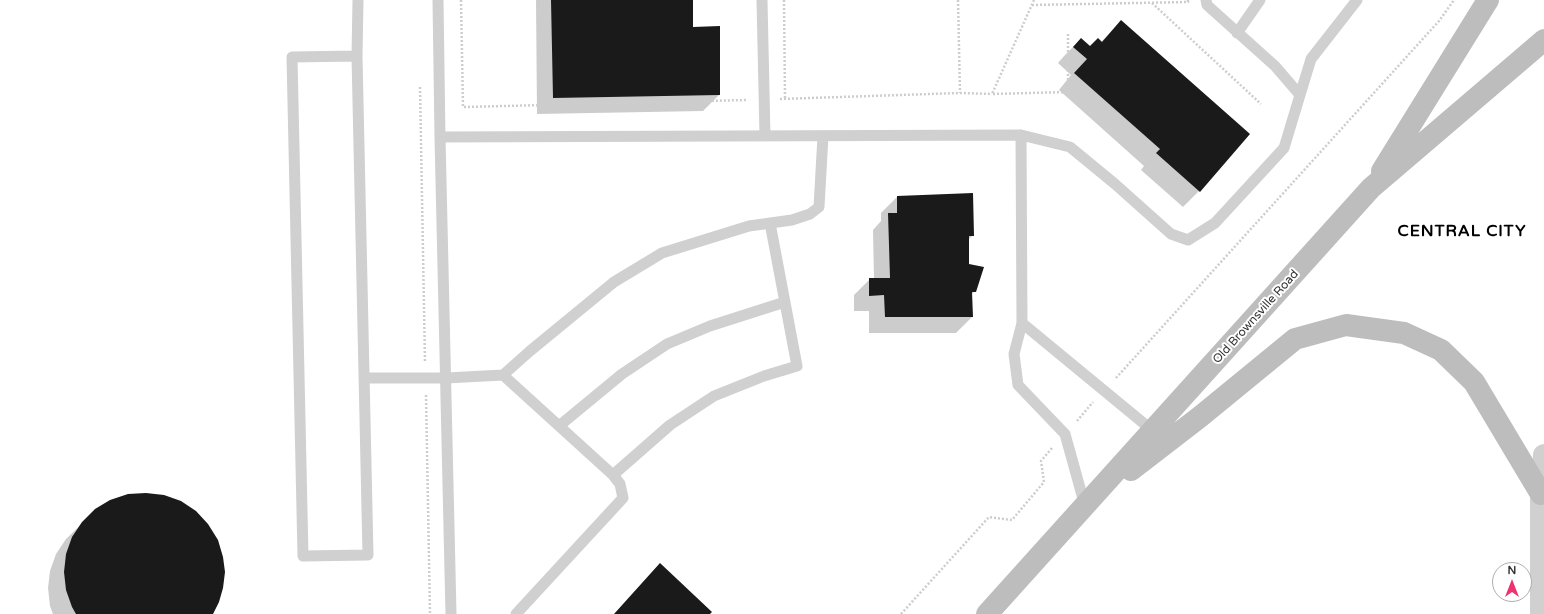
<!DOCTYPE html>
<html>
<head>
<meta charset="utf-8">
<style>
	body { margin:0 }
	#map { position:relative; width:1544px; height:614px; overflow:hidden; background:#fff; font-family:"Varela Round",sans-serif }
	canvas { display:block }
	.north { position:absolute; left:1492px; top:562px; width:40px; height:40px; box-sizing:border-box; background:#fff; border:1px solid #adadad; border-radius:50%; rotate:0deg; font-size:11px; font-weight:700; line-height:16px; text-align:center; color:#333 }
	.north::after { content:''; display:block; margin:auto; width:14px; height:18px; background:#ed3171; clip-path:polygon(50% 0,100% 100%,50% 72%,0 100%) }
</style>
</head>
<body>
<div id="map">
<canvas width="1544" height="614"></canvas>
<div class="north">N</div>
</div>
<script>
const context = document.querySelector('canvas').getContext('2d');
context.lineJoin = 'round';
function fillPath(path, color) { context.fillStyle = color; context.fill(path, 'evenodd'); }
function trace(path, color, width, dash) { context.strokeStyle = color; context.lineWidth = width; context.lineCap = dash ? 'butt' : 'round'; context.setLineDash(dash || []); context.stroke(path); }
function label(font, color, halo, rows, align = 'center') {
  context.font = font + ' "Varela Round",sans-serif'; context.lineWidth = 4; context.setLineDash([]); context.textBaseline = 'middle'; context.strokeStyle = halo; context.fillStyle = color; for (const [text, x, y, turn = 0] of rows) {
    context.save(); context.translate(x, y); context.rotate((+turn || 0) * Math.PI / 180); context.textAlign = isNaN(turn) ? turn : align; if (halo) context.strokeText(text, 0, 0); context.fillText(text, 0, 0); context.restore();
  }
}
const shadow = new Path2D(`
	M536,0H692V28L719,95L703,111L537,114Z
	M1121,22L1199,191L1183,207L1141,170L1144,166L1059,90L1071,75L1058,63L1065,55L1081,39L1090,47L1101,42Z
	M897,197L973,235L968,240V265L975,291L971,295L972,317L956,333H869V311H854V295L870,279H874L873,230L881,221V213Z
	M96,510L212,614H53L50,606L48,588L50,571L56,554L66,539Z`);
const building = new Path2D(`
	M551,0H693V27L720,26V95L553,98Z
	M1121,20L1250,134L1200,192L1156,153L1160,149L1074,73L1087,59L1073,47L1081,38L1090,46L1098,38L1102,42Z
	M973,193L974,236H969V264L984,267L976,292H972L973,317H885L884,295L869,296V278H890L888,213H897V196Z
	M146,493L164,495L181,501L196,511L208,524L218,540L223,557L225,572L223,588L219,602L213,614H76L72,607L66,590L64,572L66,554L72,537L82,522L95,509L110,500L128,494Z
	M660,563L712,612L710,614H614Z`);
const path = new Path2D(`
	M461,0L463,107L747,100
	M784,0L785,99
	M958,0L960,93
	M1034,0L992,94L1068,92L1174,187
	M1152,3L1261,104
	M1032,5L1188,2V0
	M1068,34V92
	M420,87L425,362
	M780,99L960,93L992,94
	M1116,378L1439,21L1454,0
	M426,395L430,614
	M1077,421L1093,402
	M901,614L989,517L1012,520L1044,482L1041,461L1052,448`);
const service = new Path2D(`
	M438,0L440,137
	M762,0L765,136
	M1237,33L1260,0
	M357,56L292,57L303,556L368,555L357,56L358,0
	M1300,95L1311,59L1357,0
	M1021,135L1070,147L1115,184L1171,234L1188,240L1215,223L1284,148L1300,95L1275,66L1207,5L1206,0
	M1022,323L1014,354L1018,385L1065,434L1085,506
	M503,375L613,475L620,484L623,498L516,614
	M364,378H446L503,375L530,351L614,282L662,253L749,226L792,220L810,214L819,207L823,136
	M559,426L622,374L667,344L710,326L785,302
	M613,475L670,425L714,396L764,376L797,366L770,223
	M451,614L440,137L1021,135L1022,323L1153,431`);
const tertiary = new Path2D(`
	M1541,614V494L1544,455`);
const secondary = new Path2D(`
	M1382,171L1488,0
	M1131,470L1201,416L1295,339L1346,325L1404,333L1441,350L1474,382L1541,494
	M987,614L1371,188L1544,40`);
const streetNames = [
	["Old Brownsville Road",1256,317,-48]
];
const districtNames = [
	["CENTRAL CITY",1462,232]
];
fillPath(shadow, '#0003');
fillPath(building, '#1a1a1a');
trace(path, '#cdcdcd', 2.5, [2, 2]);
trace(service, '#d0d0d0', 11);
trace(tertiary, '#d0d0d0', 22);
trace(secondary, '#bdbdbd', 22);
label('12px', '#333', '#fff', streetNames);
context.letterSpacing = '1px';
label('bold 16px', '#000', '#fff', districtNames);
context.letterSpacing = '0px';
</script>
</body>
</html>
